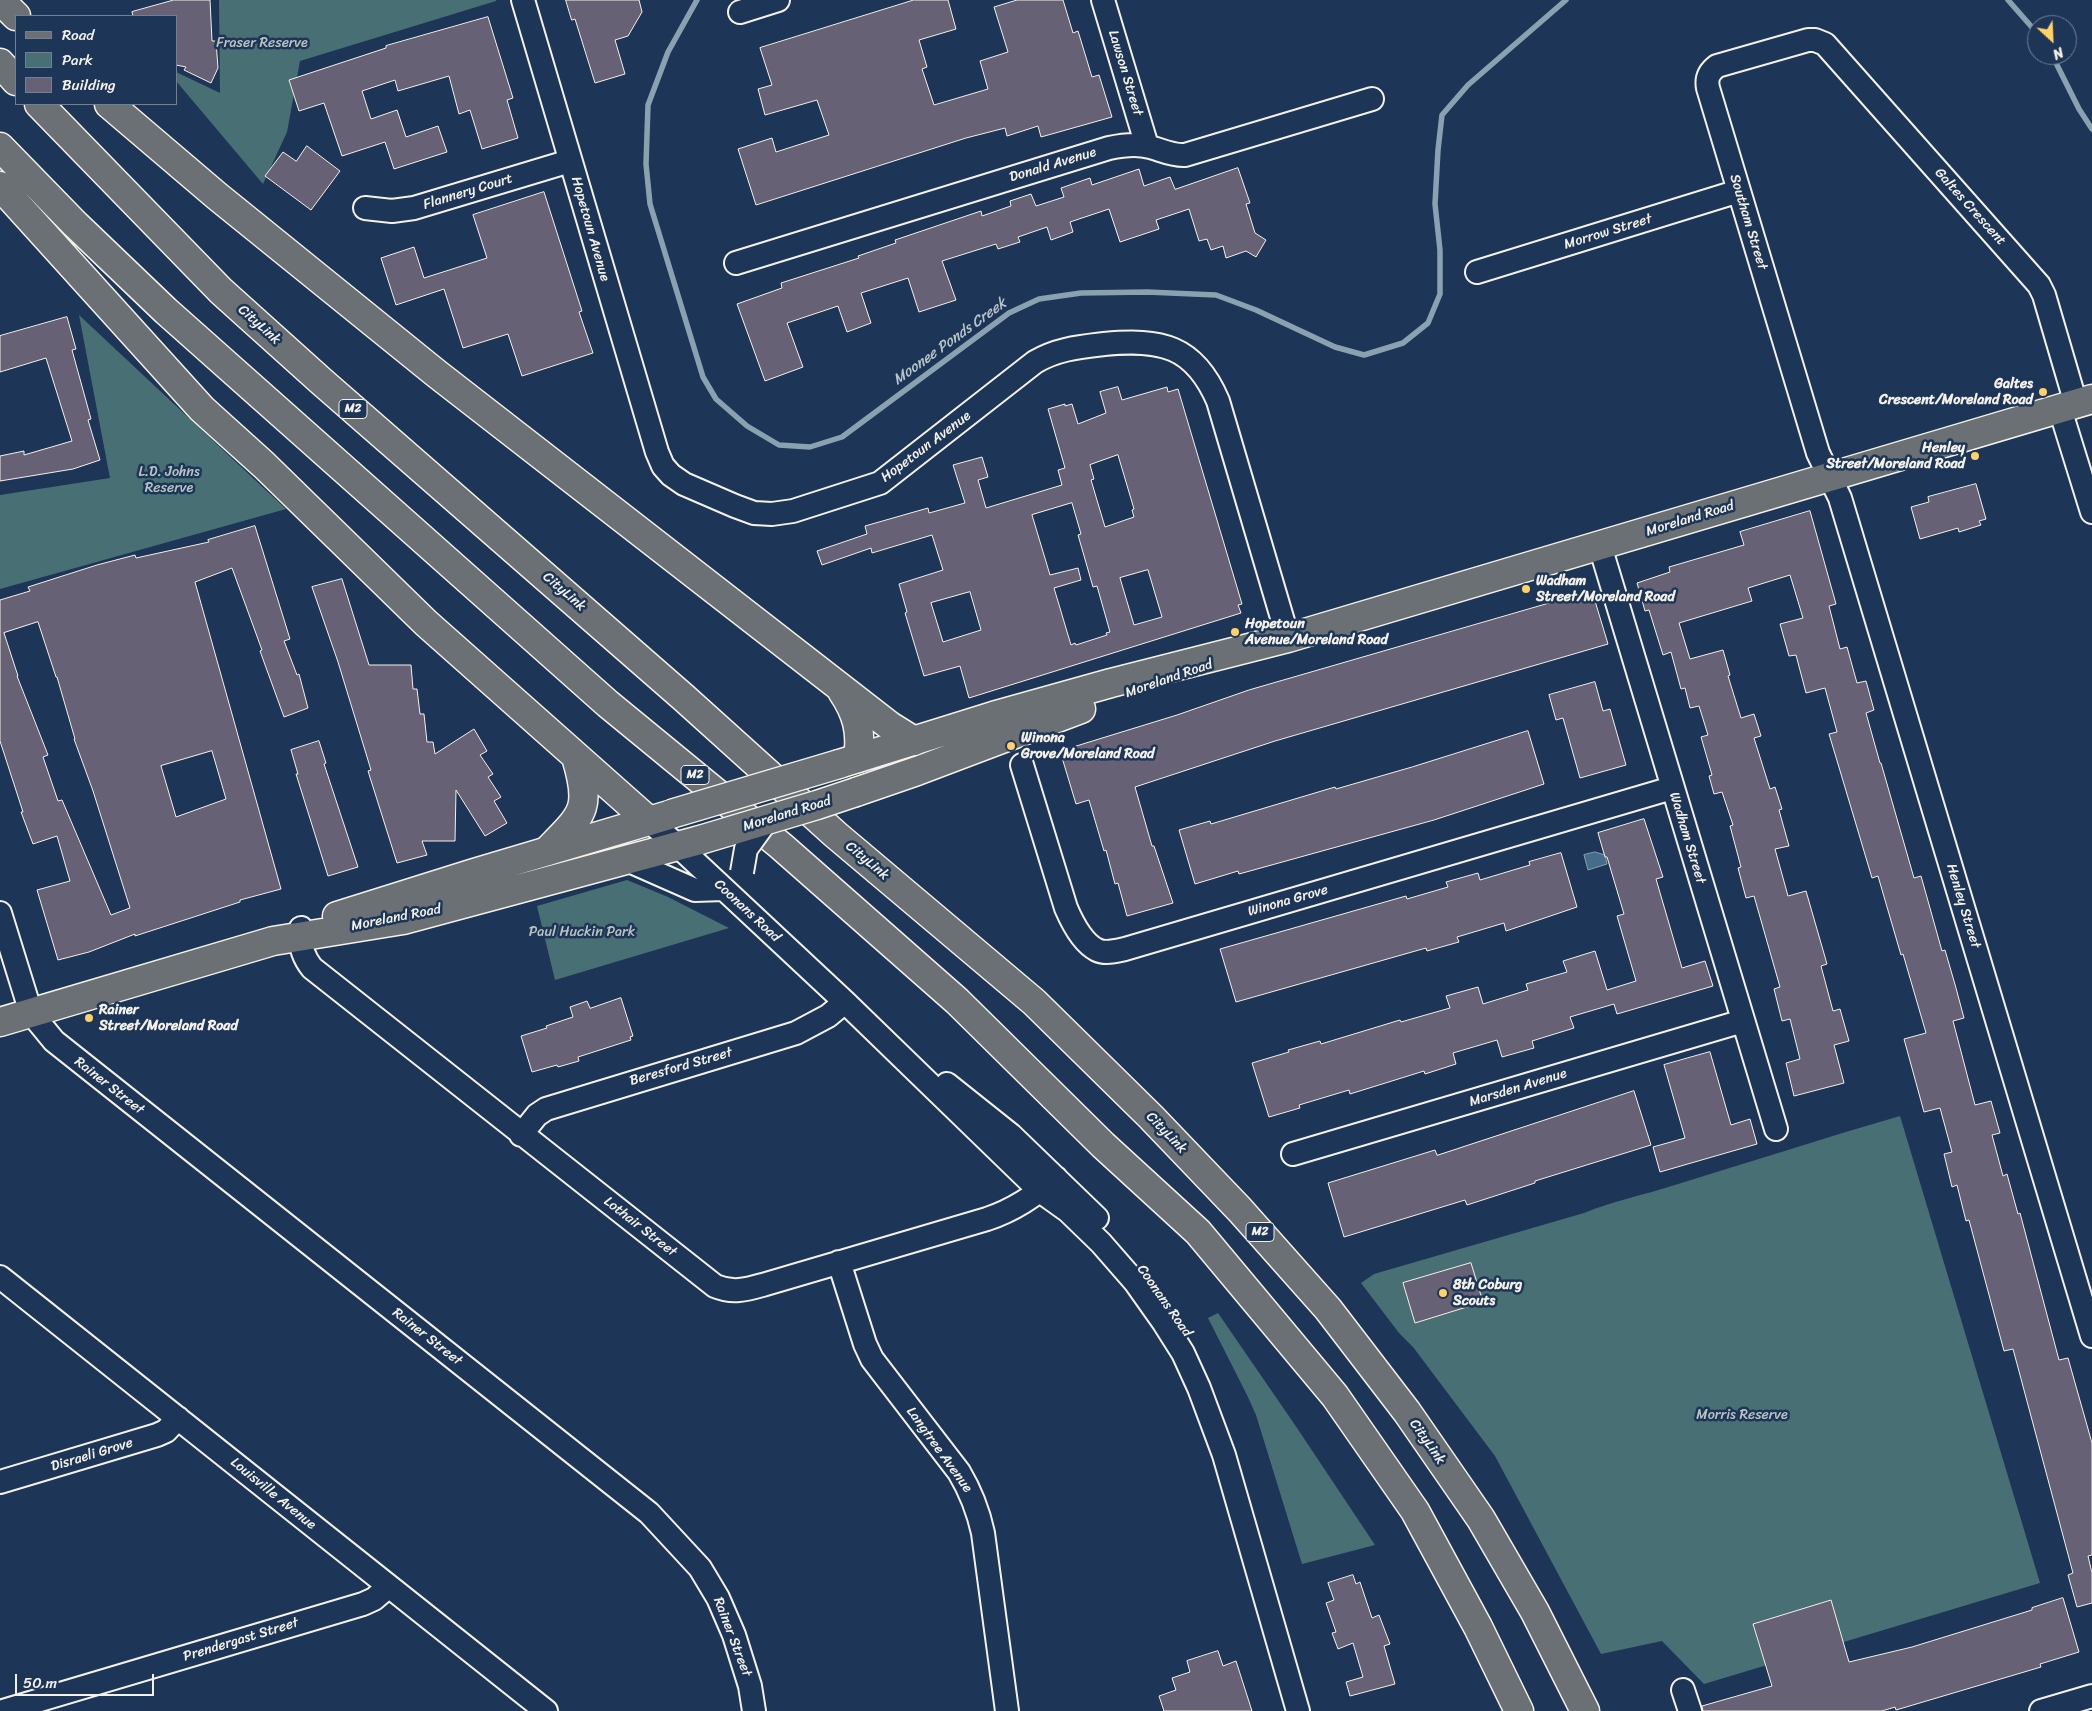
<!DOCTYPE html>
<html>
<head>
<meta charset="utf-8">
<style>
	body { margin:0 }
	#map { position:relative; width:2092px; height:1711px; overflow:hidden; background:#1d3557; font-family:Sriracha,sans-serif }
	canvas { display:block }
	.legend { position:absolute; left:15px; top:15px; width:162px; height:90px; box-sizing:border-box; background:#1d3557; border:1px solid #738091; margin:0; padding:6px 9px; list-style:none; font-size:15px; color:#f4f1e8 }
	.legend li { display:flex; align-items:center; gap:10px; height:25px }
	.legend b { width:25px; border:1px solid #738091 }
	.north { position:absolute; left:2027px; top:15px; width:50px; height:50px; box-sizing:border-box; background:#1d3557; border:1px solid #738091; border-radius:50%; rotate:155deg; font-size:14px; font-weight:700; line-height:20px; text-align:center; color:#f4f1e8 }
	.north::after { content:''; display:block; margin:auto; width:18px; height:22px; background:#ffd166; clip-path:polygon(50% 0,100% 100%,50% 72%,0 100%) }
	.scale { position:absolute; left:15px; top:1674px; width:139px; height:22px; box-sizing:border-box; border:2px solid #f4f1e8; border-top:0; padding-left:6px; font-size:15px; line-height:18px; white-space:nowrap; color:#f4f1e8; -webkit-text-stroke:4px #1d3557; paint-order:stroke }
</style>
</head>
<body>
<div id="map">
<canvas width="2092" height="1711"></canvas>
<ul class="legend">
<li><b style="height:6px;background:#6a7074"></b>Road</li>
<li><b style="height:14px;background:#487074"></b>Park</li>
<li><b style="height:14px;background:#666174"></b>Building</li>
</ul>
<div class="north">N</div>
<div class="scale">50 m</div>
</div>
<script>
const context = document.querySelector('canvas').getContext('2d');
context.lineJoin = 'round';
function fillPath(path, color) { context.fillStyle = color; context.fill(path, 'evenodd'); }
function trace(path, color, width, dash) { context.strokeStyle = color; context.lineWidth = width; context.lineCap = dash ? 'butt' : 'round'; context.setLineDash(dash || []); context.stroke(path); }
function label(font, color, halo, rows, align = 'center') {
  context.font = font + ' Sriracha,sans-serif'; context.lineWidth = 5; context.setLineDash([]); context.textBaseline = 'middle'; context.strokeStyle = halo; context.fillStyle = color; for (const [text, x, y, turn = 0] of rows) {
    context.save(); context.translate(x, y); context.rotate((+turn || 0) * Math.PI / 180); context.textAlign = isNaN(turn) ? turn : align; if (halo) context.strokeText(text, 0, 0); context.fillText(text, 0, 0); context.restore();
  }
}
const green = new Path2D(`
	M219,0H496V1L300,61L287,132L263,184L176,81V72L220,93Z
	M79,315L286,509L0,589V495L110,478Z
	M627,880L668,897L729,928L555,980L537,906Z
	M1900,1116L2040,1583L1704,1684L1662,1641L1601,1654L1495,1456L1413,1347L1399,1333L1361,1283L1374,1274L1584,1213C1613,1201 1644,1195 1675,1185C1750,1162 1824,1138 1900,1116Z
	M1218,1313L1295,1425L1375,1545L1302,1564L1256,1415L1247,1395L1208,1318Z`);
const water = new Path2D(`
	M1595,852L1605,855L1607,864L1588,870L1584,855Z`);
const stream = new Path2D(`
	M697,0L668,52L648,105L646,164L650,204L703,377L716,399L747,426L779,445L810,447L842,437L1009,313L1039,299L1081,293L1147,292L1216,295L1256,310L1335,347L1364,355L1403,343L1428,323L1440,294V250L1435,204L1438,150L1442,115L1468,85L1566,0
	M2008,0L2037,33
	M2052,55L2079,109L2092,129`);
const building = new Path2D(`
	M174,0H210L212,41H216L218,68L211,83L184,70L186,67L176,65V16H133L132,12Z
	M566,0H639L642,12L628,36L615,40L625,74L595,83L575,19L572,20Z
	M914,0H948L956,29L919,40L927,67L922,69L934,105L988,89L980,61L1008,52L994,7L1017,0H1063L1073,33L1078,31L1092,77L1099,75L1112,117L1041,137L1038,126L1007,136L1005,128L966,138L756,205L738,149L772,138L776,152L829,135L817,100L765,115L758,89L772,85L760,48Z
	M488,17L513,98L507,100L518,138L482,149L470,110L459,114L449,76L398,91L395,80L362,91L371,119L397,110L406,137L438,126L447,152L394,169L385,142L342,156L324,103L299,111L289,80L386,48V46Z
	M307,146L340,171L311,210L265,176L283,152L296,161Z
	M1238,168L1250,203L1246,204L1255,233L1266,240L1256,257L1246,251L1226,258L1223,246L1211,250L1207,239L1199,241L1189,209L1156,220L1159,229L1120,242L1109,209L1070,222L1073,232L1051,240L1047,227L1018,237L1020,242L998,249L996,244L942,261L956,300L919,312L908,278L861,293L871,323L847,332L838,306L787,323L803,367L765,381L737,304L782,288L781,283L859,258L858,256L896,243L895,240L981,211L982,216L1011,206L1010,201L1031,194L1036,206L1064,197L1061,188L1090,178L1092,185L1139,169L1144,186L1170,177L1175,189Z
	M544,192L582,311L579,312L593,353L522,376L508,334L463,348L444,289L396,305L381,258L414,247L424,278L487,258L473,215Z
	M67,317L76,349L72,350L91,419L88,420L100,460L73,469L0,481V456L24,451V455L72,441L46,358L0,372V336Z
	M1118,387L1122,400L1167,387L1168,392L1178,389L1242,604L1238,605L1241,613L969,698L960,666L924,676L905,613L907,612L899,584L943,570L932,535L872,553L871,548L822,565L817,551L867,534L865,526L928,508L929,513L965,503L953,465L982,457L988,477L978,480L986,508L1062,485L1058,470L1065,468L1048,409L1065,404V406L1072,404L1078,424L1106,413L1100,392ZM1118,455L1134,509L1132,510L1134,517L1105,527L1091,480L1094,479L1090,465ZM1072,503L1081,534L1078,535L1093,587L1097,586L1110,632L1106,633L1107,635L1076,645L1075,643L1071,645L1054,588L1081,580L1078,568L1050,575L1032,515ZM1148,570L1162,617L1134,625L1120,578ZM970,592L981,630L943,642L931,603Z
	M1976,484L1986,519L1979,521L1981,525L1959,532L1958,528L1920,539L1911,507L1929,502L1928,497Z
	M1810,511L1836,604L1829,606L1840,649L1847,647L1857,683L1866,681L1874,710L1866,713L1880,763H1881L1914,878L1921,876L1942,951L1945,950L1956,988L1964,1018L1953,1021L1975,1105L1991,1101L2000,1133L1992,1135L2003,1176L2007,1174L2018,1214L2020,1213L2059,1360L2068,1358L2092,1443V1555L2088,1556L2092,1573V1603L2077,1607L2068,1575L2073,1573L2013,1349L2004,1351L1969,1220L1966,1221L1957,1185L1952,1187L1944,1154L1952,1152L1940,1108L1924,1112L1904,1039L1926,1033L1903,954L1901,955L1878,876L1872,878L1838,764L1829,734L1837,732L1825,688L1806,693L1796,655L1789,656L1780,624L1803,618L1790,575L1748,588L1752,601L1679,623L1690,659L1723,650L1730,675L1728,676L1741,718L1754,714L1761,736L1754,738L1770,789L1775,787L1782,809L1779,810L1789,846L1775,849L1788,896L1806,891L1827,964L1821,966L1833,1011L1840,1009L1849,1041L1834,1045L1844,1083L1794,1096L1786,1063L1800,1059L1790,1019L1782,1021L1774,989L1780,987L1754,896L1746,898L1738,868L1741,867L1730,826L1733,825L1722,792L1714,794L1709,776L1712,775L1701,737L1708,735L1699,706L1690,708L1685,688L1681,689L1671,652L1663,655L1649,610L1645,611L1637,583L1670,572L1669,567L1744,545L1740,532Z
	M255,526L290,639L284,641L297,675L299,674L308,708L284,717L260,651L262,650L232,568L195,582L281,889L240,900V902L135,936V934L89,952L58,960L37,890L70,881L57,836L33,844L21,812H23L0,741V600L30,591L28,587L97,565L135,555L136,558L209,542L208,540ZM38,622L56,677H57L75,739H74L93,791L130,908L111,915L62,800L58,801L43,757L48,755L17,676H18L4,633ZM212,751L226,799L176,817L161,766Z
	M342,579L369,665H411L413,689H417L420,714H424L427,742H433L435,754L474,729L487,751L480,755L493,774L488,777L501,797L494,801L507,823L485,836L456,790L455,841H422L427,855L397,863L368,771L371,770L338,662L312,587Z
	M1592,591L1608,644L1275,741L1135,787L1152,846H1154L1173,903L1127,916L1118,883L1115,884L1106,850L1104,851L1089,800L1076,804L1060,751L1177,715L1249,690Z
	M1595,682L1603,711L1610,709L1626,765L1580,778L1563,718L1556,720L1549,695Z
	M1528,731L1544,784L1434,820L1239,874L1238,871L1195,884L1179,830L1210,821L1211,824L1335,787L1336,789L1412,767Z
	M319,741L326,763L324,764L358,867L328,876L296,774H298L291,750Z
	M1644,819L1663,877L1656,879L1682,968L1705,961L1713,986L1617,1014L1614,1004L1570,1017L1574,1028L1532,1041L1534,1048L1502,1057L1497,1040L1453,1053L1456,1064L1425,1074L1424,1071L1350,1094L1349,1090L1299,1105L1300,1108L1269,1117L1252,1063L1289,1052L1288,1050L1320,1041L1321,1044L1400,1020L1401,1022L1450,1008L1446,996L1478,987L1483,1004L1528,990L1526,984L1567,972L1563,961L1595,951L1607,990L1636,981L1617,916L1624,914L1607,857H1605L1598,833Z
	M1561,853L1577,907L1506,931L1504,923L1457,937L1459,942L1427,951L1426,948L1236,1002L1220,949L1406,896L1407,899L1448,887L1446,882L1478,873L1480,880L1530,865L1529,862Z
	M621,998L633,1036L630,1037L631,1040L578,1057L579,1061L558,1067L557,1065L532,1072L521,1036L547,1028L546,1026L573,1017L570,1007L587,1001L590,1008Z
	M1710,1052L1731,1125L1750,1119L1757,1144L1660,1172L1653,1147L1685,1138L1664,1065Z
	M1634,1091L1651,1145L1535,1181V1183L1467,1205L1465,1200L1344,1237L1328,1183L1435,1150L1437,1155Z
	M1471,1263L1483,1302L1415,1323L1403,1283Z
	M1353,1575L1356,1584L1360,1582L1372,1618L1379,1615L1390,1644L1384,1646L1395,1684L1350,1696L1346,1682L1363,1677L1353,1643L1338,1649L1332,1633L1336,1632L1326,1603L1334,1600L1328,1583Z
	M2063,1598L2079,1652L2040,1664L2041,1667L1896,1710L1895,1707L1882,1711H1703L1702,1706L1772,1686L1753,1624L1831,1600L1849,1662L1912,1647L2032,1610V1608Z
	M1218,1651L1223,1666L1236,1661L1252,1711H1164L1159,1696L1176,1690L1172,1678L1190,1672L1187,1661Z`);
const minor = new Path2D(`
	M523,0L657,452L663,466L671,475L684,484L735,506L754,513L772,514L793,511L880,483L1035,362C1057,349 1079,347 1104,344C1161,339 1194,345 1218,401L1288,638
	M1103,0L1147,146
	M740,12L778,0
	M365,208L392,211L414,208L570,161
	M736,263L1109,148C1123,145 1137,143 1150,147C1161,150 1173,156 1185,155L1372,99
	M1477,272L1739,191
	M2076,404L2044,295L2039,285L1825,44L1815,40H1808L1717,66C1709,72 1706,78 1708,88L1818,453L1840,498L2092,1336
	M2060,409L2092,512
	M1600,546L1776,1129
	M1022,765L1066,908C1072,922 1083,943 1097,950C1105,954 1116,951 1125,949L1672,788
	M649,821L678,846L845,1002L1040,1191L1068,1211L1101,1243L1135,1282L1164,1323L1183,1353L1199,1388L1224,1455L1298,1711
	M627,860L695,890L724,889
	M0,913L31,1013L54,1041L649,1513L700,1568L718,1598L734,1635L750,1686L754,1711
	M301,928C299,943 303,957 312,968L715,1286C734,1294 748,1289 766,1284L987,1219C1014,1210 1034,1196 1056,1178
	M947,1084L1011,1135L1097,1218
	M521,1135L537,1115L546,1109L796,1033L828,1016L845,1002
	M1293,1154L1743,1021
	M839,1262L865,1344L872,1359L959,1472C971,1492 978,1510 983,1533L1007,1711
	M0,1277L546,1711
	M0,1482L157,1435L166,1431L178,1418
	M1683,1690L1690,1711
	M3,1711L363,1604L374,1599L388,1587
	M2041,1711L2092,1696`);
const major = new Path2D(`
	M839,764L993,716L1111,683L1288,638L2092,399
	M856,792L917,771L1081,709
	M337,916L474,873L669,815
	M0,1022L273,941L403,920L700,840`);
const highway = new Path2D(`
	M0,0L16,16
	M0,63L16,81
	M39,104L221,291L321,381L683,697L836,835L1034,1002L1151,1117L1240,1210L1328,1309L1407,1412L1481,1519L1535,1612L1585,1711
	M109,104L217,196L437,374L890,726L914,741
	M0,147L75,224L166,311L608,704L781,846L957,1001L1103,1145L1198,1232L1335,1396L1415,1511L1478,1627L1519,1711
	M0,186L202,409L264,465L426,623L649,821
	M842,691C857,713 862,732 858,758
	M547,851C583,814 592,810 576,757`);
const minorBridge = new Path2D(`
	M742,872L746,849L767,820`);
const majorBridge = new Path2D(`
	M671,814L839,764
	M700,840L817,805L856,792`);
const markers = [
	[2043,392,5,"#ffd166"],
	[1975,456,5,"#ffd166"],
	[1526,589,5,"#ffd166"],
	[1235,632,5,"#ffd166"],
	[1011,746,5,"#ffd166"],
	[89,1018,5,"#ffd166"],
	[1443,1293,5,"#ffd166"]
];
const shields = [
	[353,409,28],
	[695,775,28],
	[1260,1232,28]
];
const shieldNames = [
	["M2",353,409],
	["M2",695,775],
	["M2",1260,1232]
];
const parkNames = [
	["Fraser Reserve",262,43],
	["L.D. Johns",169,472],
	["Reserve",169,488],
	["Paul Huckin Park",582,932],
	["Morris Reserve",1742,1415]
];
const streetNames = [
	["Lawson Street",1125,73,73],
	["Donald Avenue",1053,165,-17],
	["Flannery Court",468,192,-17],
	["Galtes Crescent",1970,207,48],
	["Southam Street",1748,222,73],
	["Hopetoun Avenue",590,229,74],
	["Morrow Street",1608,232,-17],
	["CityLink",259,325,42],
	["Hopetoun Avenue",926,447,-37],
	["Moreland Road",1690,519,-17],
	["CityLink",564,592,41],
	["Moreland Road",1169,679,-19],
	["Moreland Road",787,814,-17],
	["Wadham Street",1687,838,73],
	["CityLink",867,861,40],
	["Winona Grove",1288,901,-16],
	["Henley Street",1963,906,73],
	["Coonans Road",747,911,43],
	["Moreland Road",396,918,-11],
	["Beresford Street",681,1067,-16],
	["Rainer Street",109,1086,38],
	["Marsden Avenue",1518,1088,-17],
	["CityLink",1166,1133,46],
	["Lothair Street",640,1227,38],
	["Coonans Road",1164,1301,55],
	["Rainer Street",427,1337,38],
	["CityLink",1427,1442,55],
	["Langtree Avenue",939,1450,54],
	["Disraeli Grove",92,1455,-17],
	["Louisville Avenue",273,1494,39],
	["Rainer Street",732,1637,69],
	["Prendergast Street",241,1640,-17]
];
const poiNames = [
	["Galtes",2033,384,"right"],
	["Crescent/Moreland Road",2033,400,"right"],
	["Henley",1965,448,"right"],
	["Street/Moreland Road",1965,464,"right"],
	["Wadham",1536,581],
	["Street/Moreland Road",1536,597],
	["Hopetoun",1245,624],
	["Avenue/Moreland Road",1245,640],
	["Winona",1021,738],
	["Grove/Moreland Road",1021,754],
	["Rainer",99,1010],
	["Street/Moreland Road",99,1026],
	["8th Coburg",1453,1285],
	["Scouts",1453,1301]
];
const waterNames = [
	["Moonee Ponds Creek",950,342,-36]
];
fillPath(green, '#487074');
fillPath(water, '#436d8a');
trace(water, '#8aa2b0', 1);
trace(stream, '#8aa2b0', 5.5);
fillPath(building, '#666174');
trace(building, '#f4f1e8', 1);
trace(minor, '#f4f1e8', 26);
trace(major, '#f4f1e8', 31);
trace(highway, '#f4f1e8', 31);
trace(minor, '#1d3557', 22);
trace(major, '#6a7074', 28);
trace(highway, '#6a7074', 28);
trace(minorBridge, '#f4f1e8', 26, []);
trace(majorBridge, '#f4f1e8', 31, []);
trace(minorBridge, '#1d3557', 22);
trace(majorBridge, '#6a7074', 28);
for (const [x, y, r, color] of markers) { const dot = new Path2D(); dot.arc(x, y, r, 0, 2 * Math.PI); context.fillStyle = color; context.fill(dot); trace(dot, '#1d3557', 2); }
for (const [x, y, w] of shields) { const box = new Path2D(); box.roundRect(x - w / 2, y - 9.5, w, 19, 4); context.fillStyle = '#1d3557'; context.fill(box); trace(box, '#f4f1e8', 1); }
label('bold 12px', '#f4f1e8', null, shieldNames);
label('14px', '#b8c4bf', '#1d3557', parkNames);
label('14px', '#f4f1e8', '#1d3557', streetNames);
label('bold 14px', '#f4f1e8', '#1d3557', poiNames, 'left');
label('italic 15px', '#b6c3c7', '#1d3557', waterNames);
</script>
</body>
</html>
